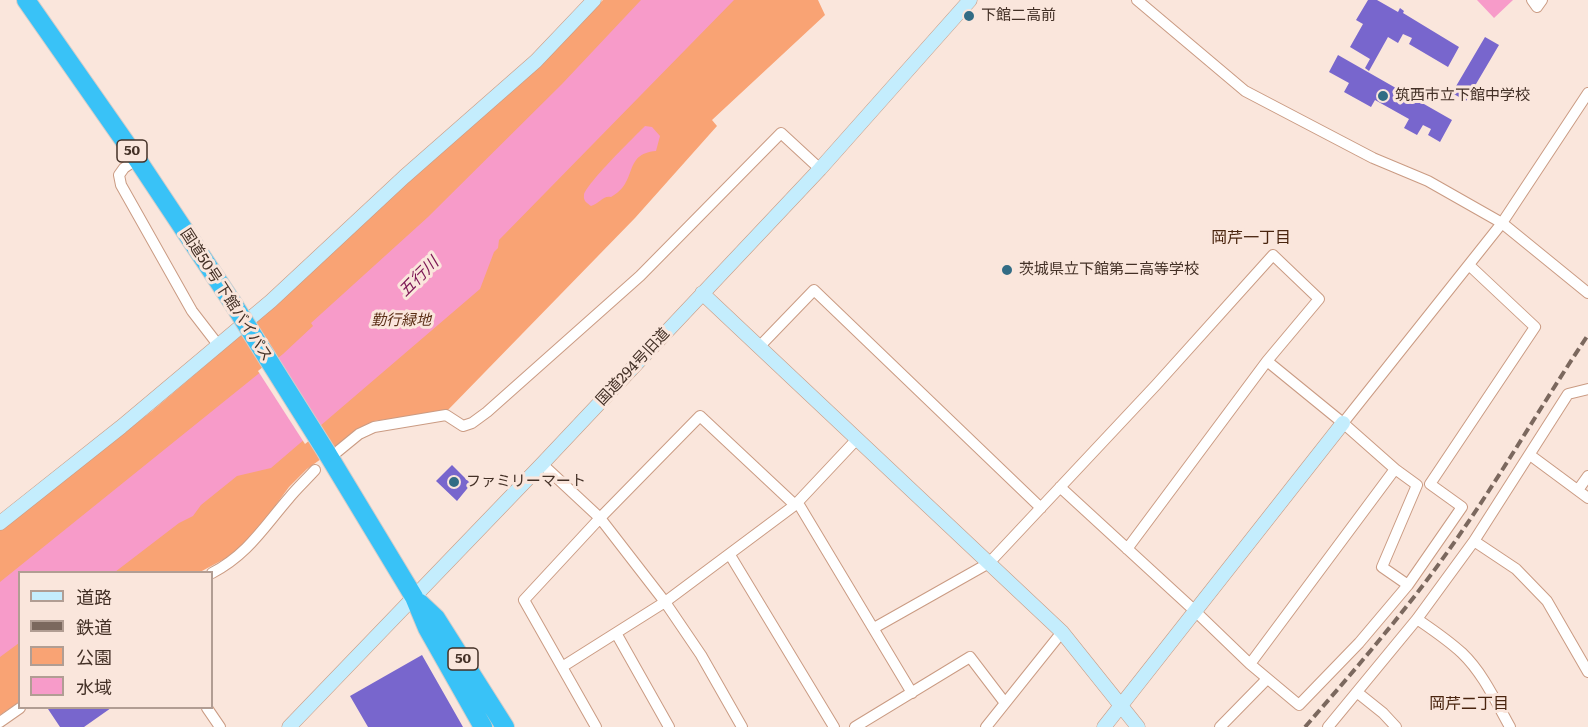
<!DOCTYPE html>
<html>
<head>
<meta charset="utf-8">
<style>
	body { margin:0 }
	#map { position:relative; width:1588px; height:727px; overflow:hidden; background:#fae6dc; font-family:Literata,"Noto Sans JP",serif }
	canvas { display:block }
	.legend { position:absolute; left:18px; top:571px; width:195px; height:138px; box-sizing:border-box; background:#fae6dc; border:2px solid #b19d93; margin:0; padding:8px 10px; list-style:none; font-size:18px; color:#433026 }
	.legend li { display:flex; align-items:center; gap:12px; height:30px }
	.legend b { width:30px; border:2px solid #b19d93 }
</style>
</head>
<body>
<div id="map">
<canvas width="1588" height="727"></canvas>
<ul class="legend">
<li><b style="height:8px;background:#c4edfd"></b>道路</li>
<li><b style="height:8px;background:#7b685e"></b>鉄道</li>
<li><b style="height:16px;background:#f9a374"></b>公園</li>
<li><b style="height:16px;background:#f79bc9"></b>水域</li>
</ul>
</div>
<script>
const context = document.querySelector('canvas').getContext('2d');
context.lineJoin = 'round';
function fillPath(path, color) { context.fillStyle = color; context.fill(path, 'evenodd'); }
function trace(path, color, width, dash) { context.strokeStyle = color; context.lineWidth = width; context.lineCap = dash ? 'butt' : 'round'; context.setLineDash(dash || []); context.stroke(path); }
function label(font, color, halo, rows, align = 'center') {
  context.font = font + ' Literata,"Noto Sans JP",serif'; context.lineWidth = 6; context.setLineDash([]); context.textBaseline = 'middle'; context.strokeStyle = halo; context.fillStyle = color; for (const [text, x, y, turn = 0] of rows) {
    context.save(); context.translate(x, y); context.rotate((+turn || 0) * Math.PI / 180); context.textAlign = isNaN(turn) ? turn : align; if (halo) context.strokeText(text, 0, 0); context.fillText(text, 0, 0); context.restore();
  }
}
const green = new Path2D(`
	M603,0H818L825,15L712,120L717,126L635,218L446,412L374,421L307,469L289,487L253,536L232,555L200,572H20L19,702L0,715V529L152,411L275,306L407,183L542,64Z`);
const water = new Path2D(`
	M641,0H734L499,240L498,248L494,252L480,289L271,468L237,476L201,505L193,516L179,523L115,572H20L19,643L0,657V582L283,354L313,326L311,323L428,217L562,84Z
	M1477,0H1513L1494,18Z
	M645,126L652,127L660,136L656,151C622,154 639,182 611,197C603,195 599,204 591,206C587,203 583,201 584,195C586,184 634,137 645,126Z`);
const pier = new Path2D(`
	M275,357L321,431L305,444L258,371Z`);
const building = new Path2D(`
	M1368,0H1377L1398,12L1400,8L1404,11L1403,13L1459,47L1448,67L1409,44L1412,38L1403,34L1398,43L1388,37L1369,71L1365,68L1370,59L1350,47L1363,24L1356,20Z
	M1485,37L1499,45L1466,101L1452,93Z
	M1338,55L1452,120L1440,142L1428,135L1431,129L1423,125L1417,135L1404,128L1409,119L1375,100L1371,107L1344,92L1349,83L1329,72Z
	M452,465L471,484L457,501L436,481Z
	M422,655L463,727H368L350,696Z
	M50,708H111L84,727H60L48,709Z`);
const street = new Path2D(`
	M1137,0L1245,91L1373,158L1428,181L1502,223L1588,293
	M1532,0L1537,7L1542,0
	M137,159L124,168L119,175L121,185L192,311L219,346
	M759,347L814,290L1041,508
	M1343,423L1502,223L1588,93
	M337,452L359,434L374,427L446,415L463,426L472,423L487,412L640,276L781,133L820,169
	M1530,455L1588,498
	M542,464L600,518L665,602L701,655L742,727
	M1395,469L1417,485L1382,567L1408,585
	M1060,487L1195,611L1250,664L1299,705L1359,643L1408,585L1462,507L1430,484L1535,327L1469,265
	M1578,490L1588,476
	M798,503L912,693
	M1474,541L1516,569L1547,601L1588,672
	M1127,549L1267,361
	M730,555L834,727
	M212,573C248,554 263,528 289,498C297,488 306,480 315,470
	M1417,619C1433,630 1448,640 1462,653C1483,673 1496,702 1510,727
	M874,628L989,563L1156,385L1273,255L1319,299L1267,361L1343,423L1395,469L1250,664
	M616,633L669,727
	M562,667L665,602L795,505L857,439
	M1358,693L1383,713L1396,727
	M207,708L220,727
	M0,722L20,708
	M596,727L524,600L600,518L700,416L795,505
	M855,727L970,657L1005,703
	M986,727L1062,632
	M1220,727L1267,679
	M1328,727L1417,619L1474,541L1568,394L1588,389`);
const secondary = new Path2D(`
	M702,293L1062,632L1138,727
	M0,523L121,427L271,301L404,177L536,61L594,0
	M289,727L542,464L820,169L970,0
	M1104,727L1343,423`);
const highway = new Path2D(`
	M26,0L137,159L234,305
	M327,453L414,597L427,628L483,727
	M420,603L436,618L505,727`);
const rail = new Path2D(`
	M1305,727C1352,673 1399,619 1441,561C1494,488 1538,410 1588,335`);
const highwayBridge = new Path2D(`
	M234,305L327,453`);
const markers = [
	[969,16,6,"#326c85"],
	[1383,96,6,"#326c85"],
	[1007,270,6,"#326c85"],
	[454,482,6,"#326c85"]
];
const shields = [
	[132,151,30],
	[463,659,30]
];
const shieldNames = [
	["50",132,151],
	["50",463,659]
];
const poiNames = [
	["下館二高前",981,16],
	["筑西市立下館中学校",1395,96],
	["茨城県立下館第二高等学校",1019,270],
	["ファミリーマート",466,482]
];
const streetNames = [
	["国道50号 下館バイパス",226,295,57],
	["国道294号旧道",633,367,-47]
];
const parkNames = [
	["勤行緑地",401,321]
];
const neighbourhoodNames = [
	["岡芹一丁目",1251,238],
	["岡芹二丁目",1469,704]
];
const waterNames = [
	["五行川",419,277,-45]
];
fillPath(green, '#f9a374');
fillPath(water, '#f79bc9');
fillPath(pier, '#fae6dc');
fillPath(building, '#7866cd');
trace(street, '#ca9b83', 12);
trace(secondary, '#ca9b83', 15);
trace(highway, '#d2cdcb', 20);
trace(street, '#fff', 10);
trace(secondary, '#c4edfd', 14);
trace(highway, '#39c2f7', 18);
trace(rail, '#7b685e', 4, [9, 4.5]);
trace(highwayBridge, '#d2cdcb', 20, []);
trace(highwayBridge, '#39c2f7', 18);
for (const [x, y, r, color] of markers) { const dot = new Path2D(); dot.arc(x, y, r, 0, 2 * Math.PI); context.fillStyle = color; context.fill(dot); trace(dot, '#fae6dc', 2); }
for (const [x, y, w] of shields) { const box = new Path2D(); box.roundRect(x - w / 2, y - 11, w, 22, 4.5); context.fillStyle = '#fae6dc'; context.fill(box); trace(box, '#433026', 1.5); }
label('bold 14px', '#433026', null, shieldNames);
label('15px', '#433026', '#fae6dc', poiNames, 'left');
label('15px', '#433026', '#fae6dc', streetNames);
label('italic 15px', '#5b2f16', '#fae6dc', parkNames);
label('16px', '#49240e', '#fae6dc', neighbourhoodNames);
label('italic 16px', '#7b1553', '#fae6dc', waterNames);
</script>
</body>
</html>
